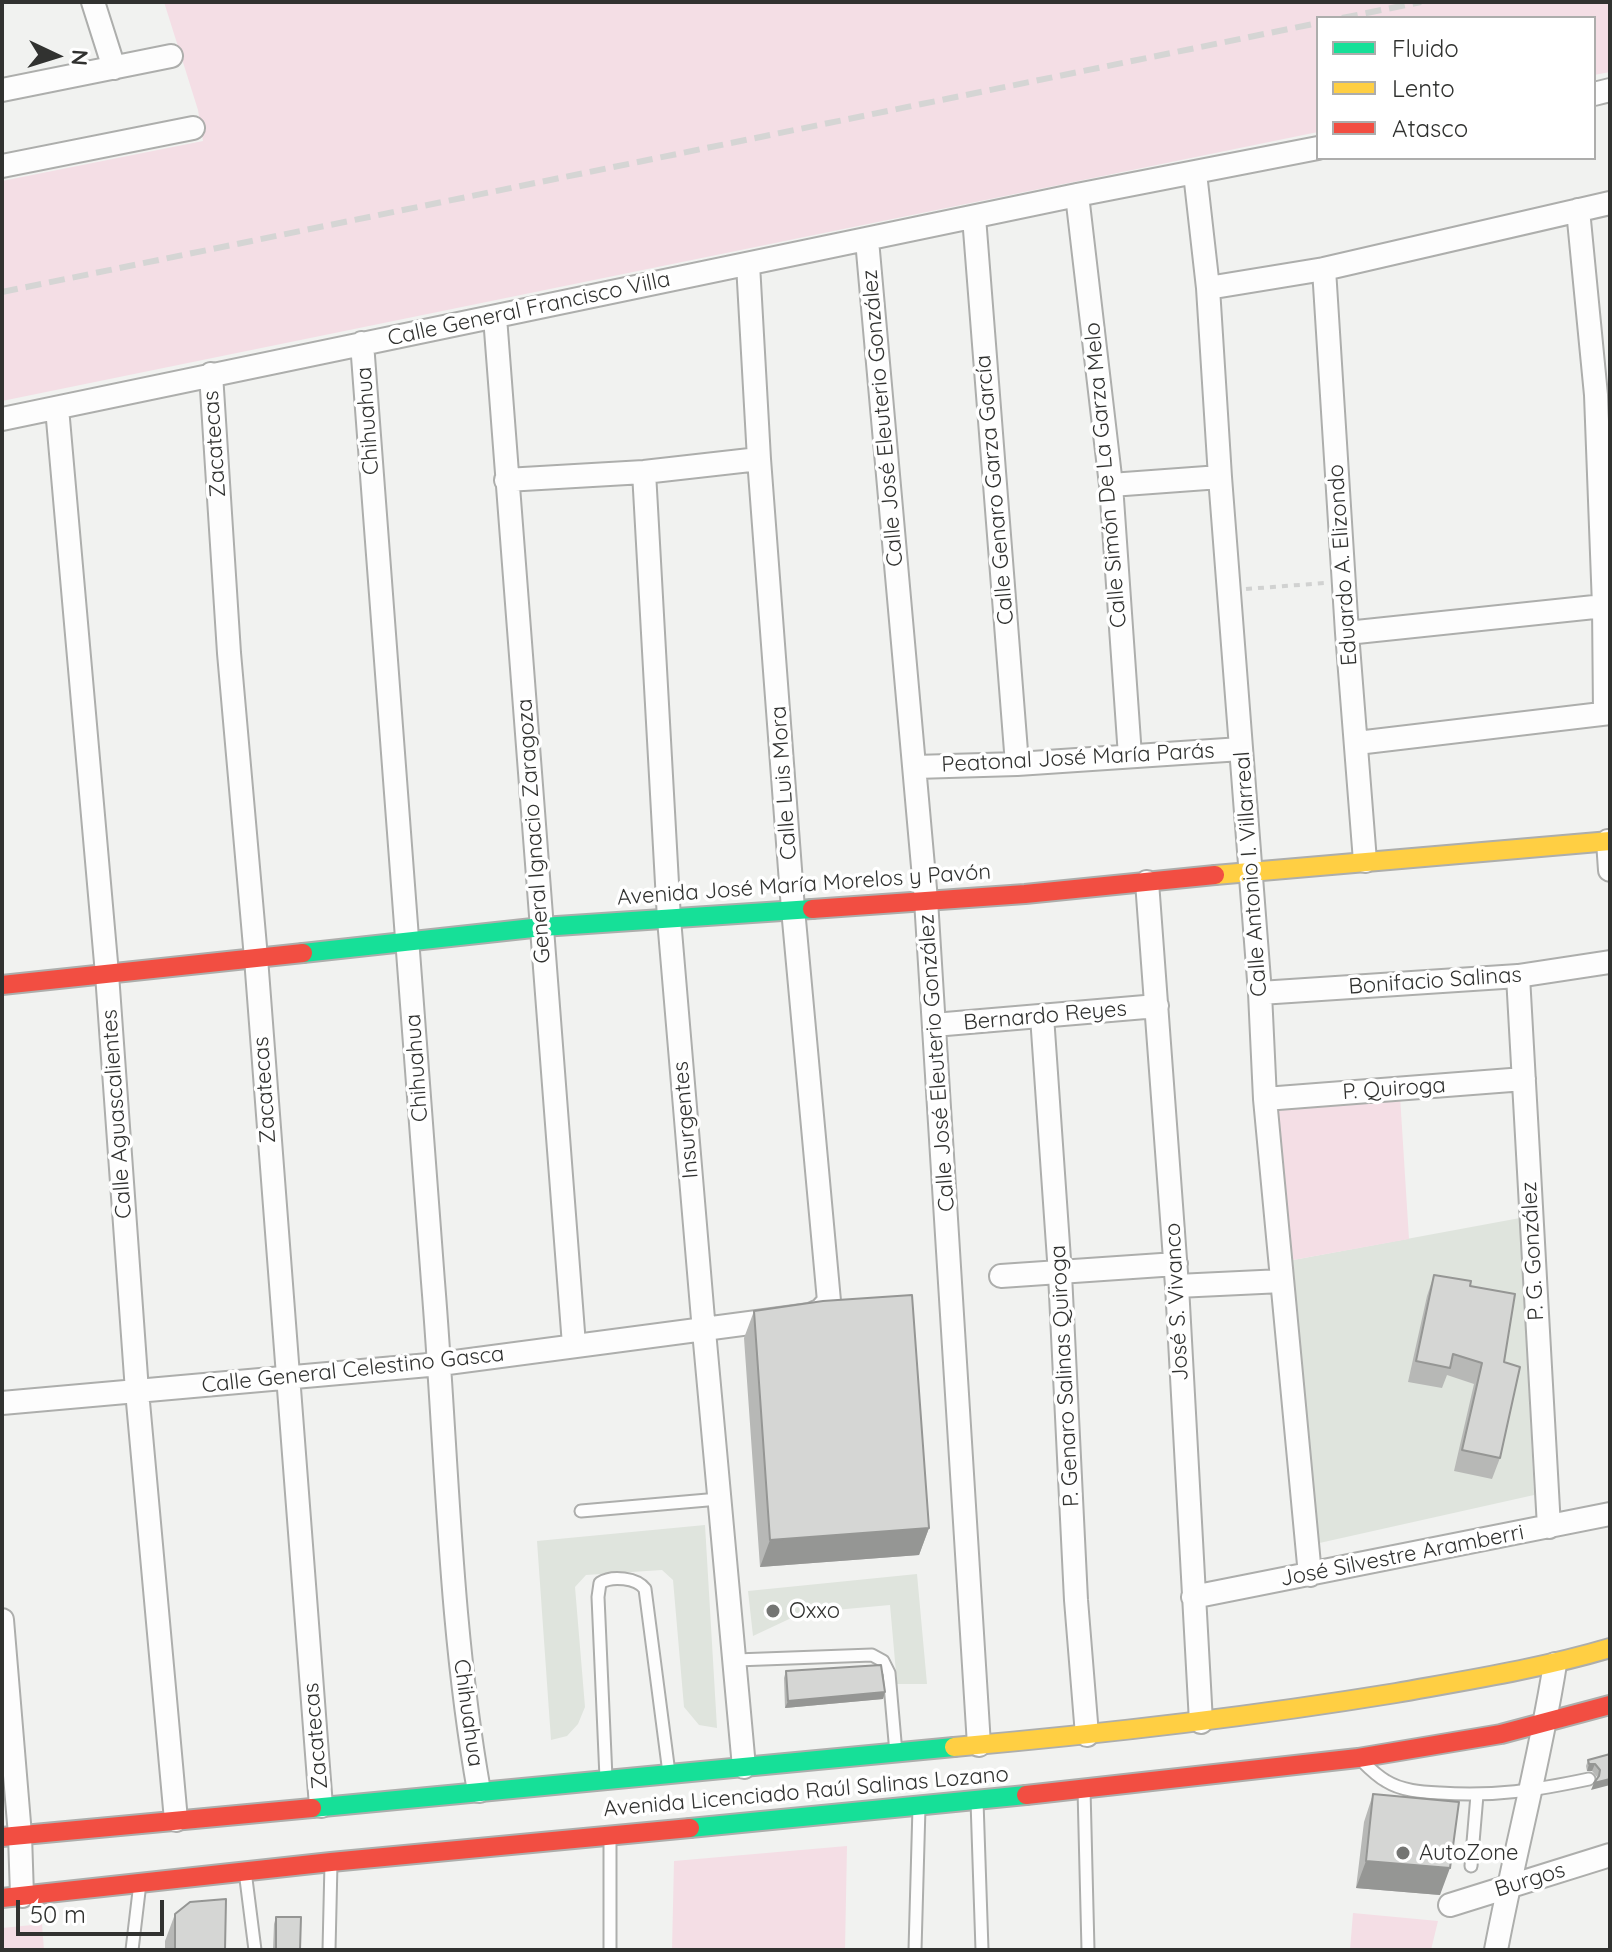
<!DOCTYPE html>
<html>
<head>
<meta charset="utf-8">
<style>
	body { margin:0 }
	#map { position:relative; width:1612px; height:1952px; overflow:hidden; background:#f1f2f0; font-family:Quicksand,sans-serif }
	canvas { display:block }
	.frame { position:absolute; inset:0; border:4px solid #313230; pointer-events:none }
	.legend { position:absolute; left:1316px; top:16px; width:280px; height:144px; box-sizing:border-box; background:#fff; border:2px solid #adadac; margin:0; padding:10px 14px; list-style:none; font-size:24px; color:#313230 }
	.legend li { display:flex; align-items:center; gap:16px; height:40px }
	.legend b { width:40px; border:2px solid #adadac }
	.north { position:absolute; left:16px; top:16px; width:80px; height:80px; -webkit-text-stroke:6px #fff; paint-order:stroke; rotate:94deg; font-size:22px; font-weight:700; line-height:32px; text-align:center; color:#313230 }
	.north::after { content:''; display:block; margin:auto; width:28px; height:36px; background:#313230; clip-path:polygon(50% 0,100% 100%,50% 72%,0 100%) }
	.scale { position:absolute; left:16px; top:1900px; width:148px; height:36px; box-sizing:border-box; border:4px solid #313230; border-top:0; padding-left:10px; font-size:24px; line-height:28px; white-space:nowrap; color:#313230; -webkit-text-stroke:6px #fff; paint-order:stroke }
</style>
</head>
<body>
<div id="map">
<canvas width="1612" height="1952"></canvas>
<div class="frame"></div>
<ul class="legend">
<li><b style="height:10px;background:#16e098"></b>Fluido</li>
<li><b style="height:10px;background:#ffcf43"></b>Lento</li>
<li><b style="height:10px;background:#f24e42"></b>Atasco</li>
</ul>
<div class="north">N</div>
<div class="scale">50 m</div>
</div>
<script>
const context = document.querySelector('canvas').getContext('2d');
context.lineJoin = 'round';
function fillPath(path, color) { context.fillStyle = color; context.fill(path, 'evenodd'); }
function trace(path, color, width, dash) { context.strokeStyle = color; context.lineWidth = width; context.lineCap = dash ? 'butt' : 'round'; context.setLineDash(dash || []); context.stroke(path); }
function label(font, color, halo, rows, align = 'center') {
  context.font = font + ' Quicksand,sans-serif'; context.lineWidth = 7; context.setLineDash([]); context.textBaseline = 'middle'; context.strokeStyle = halo; context.fillStyle = color; for (const [text, x, y, turn = 0] of rows) {
    context.save(); context.translate(x, y); context.rotate((+turn || 0) * Math.PI / 180); context.textAlign = isNaN(turn) ? turn : align; if (halo) context.strokeText(text, 0, 0); context.fillText(text, 0, 0); context.restore();
  }
}
const built = new Path2D(`
	M1520,1218L1534,1495L1315,1544L1293,1260Z
	M705,1525L717,1728L699,1725L684,1707L673,1580L662,1570L586,1575L575,1587L585,1707L578,1724L567,1736L551,1740L537,1541Z
	M917,1574L927,1684H897L890,1605L802,1613L753,1636L748,1591Z`);
const green = new Path2D(`
	M164,2H1610V72L1594,75V18H1318V132L2,401V181L203,141L198,110Z
	M1400,1096L1409,1239L1293,1260L1275,1111Z
	M847,1846L845,1950H672L674,1861Z
	M1353,1913L1438,1921L1431,1950H1350Z
	M42,1924L44,1950H2V1928Z`);
const path = new Path2D(`
	M1246,589L1325,583`);
const lane = new Path2D(`
	M581,1511L719,1499
	M736,1660L872,1655L883,1661L889,1673L896,1753
	M1362,1761C1369,1768 1377,1776 1386,1781C1402,1791 1422,1792 1440,1793C1493,1797 1537,1790 1589,1779
	M606,1778L598,1597L600,1583C612,1575 637,1578 645,1589L669,1773
	M1084,1789L1088,1950
	M977,1801L982,1950
	M610,1836V1950
	M1471,1866L1477,1795
	M245,1871L255,1950
	M132,1950L140,1883
	M329,1950L331,1863
	M915,1950L919,1807`);
const street = new Path2D(`
	M93,2L114,68
	M2,90L171,56
	M1594,94L1610,90
	M2,166L193,128
	M1195,173L1208,288L1220,477L1260,993L1265,1099L1310,1575
	M1077,195L1111,485L1130,756
	M1578,210L1596,395L1604,606L1605,713
	M974,217L1017,764
	M867,240L926,900L979,1745
	M1324,269L1347,633L1365,861
	M1208,288L1324,269L1610,203
	M495,317L574,1345
	M362,343C385,656 409,969 433,1282C447,1452 449,1623 479,1791
	M211,374L229,653L256,958L321,1806
	M57,408L107,974L137,1391L176,1820
	M2,419L1077,195L1318,148
	M644,472L669,919L704,1331L744,1767
	M506,480L644,472L759,459
	M1111,485L1220,477
	M1347,633L1604,606
	M1357,743L1610,713
	M915,767L1017,764L1241,749
	M1608,841L1610,870
	M1147,882L1177,1286L1201,1722
	M1518,976L1549,1527
	M1260,993L1518,976L1610,962
	M1042,1016L1060,1274L1076,1600L1087,1735
	M934,1025L1157,1006
	M1265,1099L1524,1079
	M1001,1276L1176,1264
	M1177,1286L1282,1281
	M2,1403L440,1364L810,1315L821,1310L829,1301L793,909L759,459L748,264
	M1193,1597L1610,1514
	M2,1620L20,1835L22,1896
	M1450,1905L1610,1855
	M1496,1950C1514,1854 1540,1760 1555,1664`);
const fast = new Path2D(`
	M303,953L542,927L812,909
	M312,1808L954,1747
	M690,1828L1026,1795`);
const slow = new Path2D(`
	M1215,875L1610,841
	M954,1747C1102,1734 1249,1717 1396,1693C1468,1680 1539,1669 1610,1648`);
const jam = new Path2D(`
	M812,909L1025,894L1215,875
	M2,985L303,953
	M1026,1795L1358,1758L1501,1734L1610,1705
	M2,1837L312,1808
	M2,1898L331,1862L690,1828`);
const rail = new Path2D(`
	M1342,18L1421,2
	M2,292L1318,23`);
const wall = new Path2D(`
	M1434,1275L1470,1286L1504,1362L1500,1458L1492,1479L1454,1471L1474,1384L1447,1375L1442,1388L1408,1382L1427,1296Z
	M754,1311L929,1528L919,1555L760,1567L744,1338Z
	M786,1671L885,1692L883,1699L785,1708L784,1678Z
	M1610,1754L1591,1790L1597,1777L1592,1771H1587L1586,1766L1588,1760Z
	M1373,1794L1440,1895L1356,1888L1364,1822Z
	M175,1914L225,1950H165V1941Z
	M276,1917L300,1950H273L274,1924Z`);
const shadedWall = new Path2D(`
	M929,1528L919,1555L760,1567L770,1540Z
	M885,1692L883,1699L785,1708L788,1701Z
	M1589,1764H1595L1592,1771H1587Z
	M1610,1779V1785L1591,1790L1594,1783Z
	M1366,1861L1450,1868L1440,1895L1356,1888Z`);
const building = new Path2D(`
	M1434,1275L1471,1281L1470,1286L1515,1294L1504,1362L1520,1367L1500,1458L1462,1450L1482,1363L1453,1354L1450,1368L1416,1361Z
	M912,1295L929,1528L770,1540L754,1311L823,1301Z
	M881,1665L885,1692L788,1701L786,1671Z
	M1610,1754V1779L1594,1783L1599,1776L1600,1770L1595,1764H1589L1588,1760Z
	M1373,1794L1459,1802L1450,1868L1366,1861Z
	M226,1899L225,1950H175V1914L190,1902Z
	M276,1917H301L300,1950H276Z`);
const markers = [
	[773,1611,8,"#747573"],
	[1403,1853,8,"#747573"]
];
const streetNames = [
	["Calle General Francisco Villa",529,309,-12],
	["Calle José Eleuterio González",883,418,-95],
	["Chihuahua",368,421,-94],
	["Zacatecas",215,444,-94],
	["Calle Simón De La Garza Melo",1106,475,-95],
	["Calle Genaro Garza García",995,490,-95],
	["Eduardo A. Elizondo",1343,565,-94],
	["Peatonal José María Parás",1078,758,-3],
	["Calle Luis Mora",784,783,-94],
	["General Ignacio Zaragoza",534,831,-94],
	["Calle Antonio I. Villarreal",1251,874,-94],
	["Avenida José María Morelos y Pavón",804,885,-4],
	["Bonifacio Salinas",1435,981,-4],
	["Bernardo Reyes",1045,1016,-5],
	["Calle José Eleuterio González",937,1063,-94],
	["Chihuahua",417,1068,-94],
	["P. Quiroga",1394,1089,-4],
	["Zacatecas",265,1090,-94],
	["Calle Aguascalientes",117,1114,-94],
	["Insurgentes",686,1120,-95],
	["P. G. González",1533,1251,-93],
	["José S. Vivanco",1177,1302,-93],
	["Calle General Celestino Gasca",353,1370,-6],
	["P. Genaro Salinas Quiroga",1065,1376,-93],
	["José Silvestre Aramberri",1402,1556,-11],
	["Chihuahua",468,1713,82],
	["Zacatecas",316,1736,-95],
	["Avenida Licenciado Raúl Salinas Lozano",806,1792,-5],
	["Burgos",1530,1880,-17]
];
const poiNames = [
	["Oxxo",789,1611],
	["AutoZone",1419,1853]
];
fillPath(built, '#dfe4dd');
fillPath(green, '#f4dee5');
trace(lane, '#adaeac', 15);
trace(street, '#adaeac', 26);
trace(fast, '#adaeac', 22);
trace(slow, '#adaeac', 22);
trace(jam, '#adaeac', 22);
trace(path, '#d1d2d1', 4, [6, 6]);
trace(lane, '#fdfdfd', 11);
trace(street, '#fdfdfd', 22);
trace(fast, '#16e098', 18);
trace(slow, '#ffcf43', 18);
trace(jam, '#f24e42', 18);
trace(rail, '#d5d5d4', 6, [16, 8]);
fillPath(wall, '#b7b8b6');
fillPath(shadedWall, '#959694');
fillPath(building, '#d5d6d4');
trace(building, '#959694', 2);
for (const [x, y, r, color] of markers) { const dot = new Path2D(); dot.arc(x, y, r, 0, 2 * Math.PI); context.fillStyle = color; context.fill(dot); trace(dot, '#fff', 3); }
label('22px', '#313230', '#fff', streetNames);
label('22px', '#313230', '#fff', poiNames, 'left');
</script>
</body>
</html>
